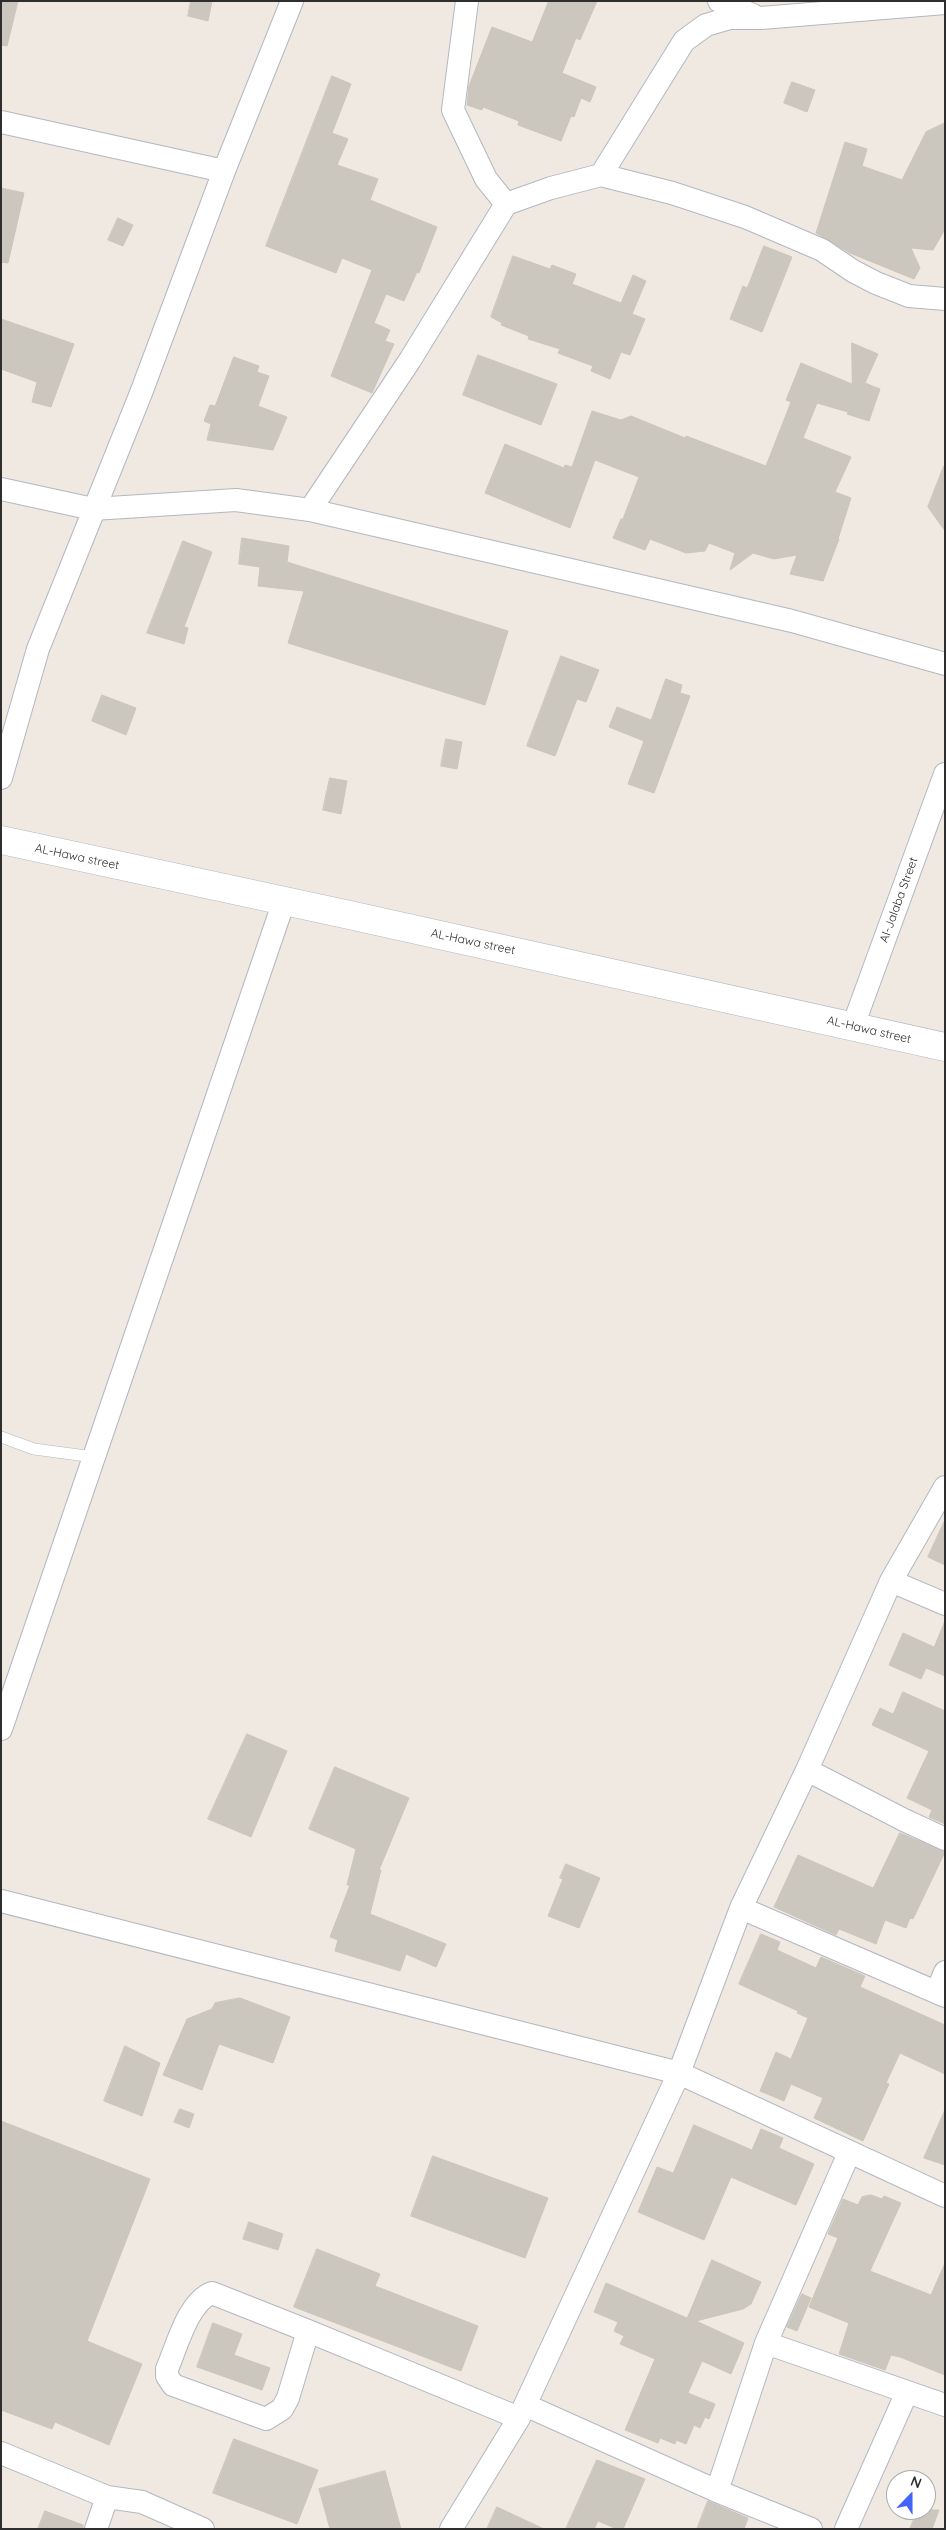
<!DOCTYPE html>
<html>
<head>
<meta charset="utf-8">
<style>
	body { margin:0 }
	#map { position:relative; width:946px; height:2530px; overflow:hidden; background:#efe9e1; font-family:Quicksand,sans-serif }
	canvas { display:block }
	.frame { position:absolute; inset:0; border:2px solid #2e2e2e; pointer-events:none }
	.north { position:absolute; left:886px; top:2470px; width:50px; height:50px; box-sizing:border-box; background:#fff; border:1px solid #ababab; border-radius:50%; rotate:22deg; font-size:14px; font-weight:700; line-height:20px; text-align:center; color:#2e2e2e }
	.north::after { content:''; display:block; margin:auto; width:18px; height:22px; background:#4264fb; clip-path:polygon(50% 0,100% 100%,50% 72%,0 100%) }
</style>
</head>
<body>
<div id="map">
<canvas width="946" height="2530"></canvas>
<div class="frame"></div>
<div class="north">N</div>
</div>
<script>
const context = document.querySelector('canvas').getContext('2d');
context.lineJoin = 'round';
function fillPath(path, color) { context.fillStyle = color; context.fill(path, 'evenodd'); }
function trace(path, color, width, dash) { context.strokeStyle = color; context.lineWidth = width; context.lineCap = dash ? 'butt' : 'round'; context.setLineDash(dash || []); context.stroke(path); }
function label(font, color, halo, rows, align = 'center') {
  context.font = font + ' Quicksand,sans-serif'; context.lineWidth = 4; context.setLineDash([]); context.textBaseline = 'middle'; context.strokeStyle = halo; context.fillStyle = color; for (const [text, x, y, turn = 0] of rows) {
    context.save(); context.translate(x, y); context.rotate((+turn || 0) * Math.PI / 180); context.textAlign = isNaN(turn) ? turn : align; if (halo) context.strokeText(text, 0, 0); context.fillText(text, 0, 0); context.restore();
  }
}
const building = new Path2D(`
	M1,1H18L7,46L1,45Z
	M191,1H212L208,21L188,16Z
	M549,1H597L580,40L576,38L562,73L596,87L590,102L581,98L574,117L571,116L561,141L518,125L519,121L483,107L482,110L467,105L469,86L492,27L532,42Z
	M332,76L351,84L332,133L348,139L337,165L378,179L370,200L437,227L419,273L417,272L404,301L386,294L374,323L390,330L385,341L394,344L372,393L331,376L372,270L342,258L336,273L266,246Z
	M792,82L815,90L807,112L784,103Z
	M945,123V229L933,250L911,248L920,268L914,279L850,253L816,233L845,142L867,149L862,166L902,180L926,132Z
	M1,188L24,193L8,263L1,262Z
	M118,218L133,225L123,246L108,240Z
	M764,246L792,257L762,332L730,319L743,286L747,288Z
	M513,256L550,269L552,265L576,274L572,284L621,303L633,275L646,281L632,314L645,319L630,355L621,352L610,379L591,371L593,366L558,353L560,349L528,339L529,336L501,325L502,323L491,317Z
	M1,319L74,344L51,407L32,402L37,382L1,369Z
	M852,343L878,354L865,383L880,389L869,421L847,414L848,412L817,403L803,438L851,457L835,492L851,498L838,539H839L823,581L790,574L797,555L774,559L753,553L730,570L735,553L709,543L705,551L686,553L650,539L645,550L613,538L621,519H623L639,477L595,460L570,528L485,493L505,444L564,468L565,465L572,467L592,411L621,420L631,416L685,438L686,436L766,466L791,402L786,400L801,363L852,384Z
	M478,355L557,384L541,425L463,395Z
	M234,357L259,366L257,372L269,376L258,406L287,417L273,450L207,440L211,424L204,421L210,405L215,406Z
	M944,466H945V531L928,507Z
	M242,538L289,546L287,562L508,631L485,705L288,643L304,591L258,586L260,567L239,564Z
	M183,541L212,552L184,627L188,628L184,644L147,633Z
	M561,656L599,670L586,702L577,699L555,756L527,746Z
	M666,679L682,685L680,693L690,696L654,793L628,784L644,741L609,727L617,707L651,720Z
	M102,695L136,708L126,735L92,721Z
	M446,739L462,742L457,769L441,766Z
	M330,778L347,781L341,814L323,810Z
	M945,1520V1565L928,1557Z
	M945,1621V1676L926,1668L921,1679L889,1665L903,1633L934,1647Z
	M903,1692L945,1711V1824L929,1817L932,1810L907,1798L929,1751L872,1725L880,1708L893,1714Z
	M247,1734L287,1751L251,1837L208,1819Z
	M335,1767L409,1798L379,1870H381L370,1914L446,1944L436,1967L406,1954L400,1971L335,1951L338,1940L330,1937L350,1885H347L356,1849L309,1829Z
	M900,1833L945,1852L913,1919L910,1918L906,1928L885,1920L876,1944L839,1929L836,1935L774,1907L798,1855L873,1888Z
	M566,1864L600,1878L579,1928L548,1916L563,1879L560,1878Z
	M761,1934L780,1942L777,1950L816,1968L821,1957L865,1976L860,1987L945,2025V2074L900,2053L886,2083L889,2084L863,2141L814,2118L823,2098L791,2084L784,2101L760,2091L776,2052L791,2059L808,2018L797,2013L798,2011L739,1984Z
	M240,1998L290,2017L273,2063L219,2044L202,2090L163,2075L187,2019L212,2009L215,2003Z
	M125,2046L160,2063L142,2116L104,2101Z
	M180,2109L194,2114L189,2128L174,2122Z
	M945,2110V2165L924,2158Z
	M1,2121L150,2179L87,2341L142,2364L109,2445L55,2422L52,2429L1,2410Z
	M694,2125L752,2150L761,2129L783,2138L779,2148L814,2164L796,2205L731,2177L704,2240L638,2212L657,2167L673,2173Z
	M433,2156L548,2198L525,2258L411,2216Z
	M871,2195L882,2199L884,2196L901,2203L870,2271L931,2295L945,2263V2375L900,2357L891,2355L885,2370L839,2354L849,2323L809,2307L838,2238L828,2234L843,2199L858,2205L862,2197Z
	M249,2222L283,2234L278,2250L243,2239Z
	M317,2249L380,2274L375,2286L478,2326L461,2371L294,2307Z
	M712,2260L761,2282L751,2304L743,2309L696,2321L744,2343L731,2374L702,2361L688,2393L715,2404L709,2419L705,2417L700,2428L694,2425L686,2444L676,2440L675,2444L660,2438L658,2443L625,2430L655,2359L620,2344L624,2336L614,2331L618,2322L594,2312L606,2283L687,2318Z
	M802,2294L811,2298L797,2331L787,2327Z
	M213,2323L242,2334L234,2355L270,2368L262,2390L197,2367Z
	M234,2439L318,2470L297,2524L213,2493Z
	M597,2460L645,2479L623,2529H617L598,2521L594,2529H566Z
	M385,2471L401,2529H330L319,2489Z
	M708,2501L748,2518L744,2529H697Z
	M497,2507L544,2529H487Z
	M918,2510H939L932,2529H910Z
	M45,2511L83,2525V2529H38Z`);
const lane = new Path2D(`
	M1,1437L34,1449L94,1457`);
const street = new Path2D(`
	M467,1L453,110L486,179L506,204
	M719,1L753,15
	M1,122L224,171
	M601,175L684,41L706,25L730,18H761L945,3
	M1,489L93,509L236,500L310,510L792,621L945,664
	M310,510L410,360L506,204L551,188L601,175L672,193L745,217L822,250L853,271L876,283L909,296L945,299
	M1,778L38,649L141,393L224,171L292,1
	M853,1026L945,774
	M891,1581L945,1604
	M1,1729L284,901
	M807,1770L904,1820L945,1839
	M1,1901L679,2073L945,2196
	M741,1908L945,1996
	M937,1992L945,1972
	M308,2331L288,2398L282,2409L266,2419L173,2385L167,2376V2369C177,2346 188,2302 212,2293L308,2331L519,2418
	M766,2343L945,2405
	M525,2405L717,2491L811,2529
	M1,2453L107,2497L142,2502L203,2529
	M717,2491L766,2343L849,2153
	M96,2529L107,2497
	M451,2529L519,2418L679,2073L741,1908L807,1770L891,1581L945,1487
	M846,2529L907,2392`);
const secondary = new Path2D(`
	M1,840L345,914L945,1047`);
const streetNames = [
	["AL-Hawa street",77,857,12],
	["Al-Jalaba Street",899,900,-70],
	["AL-Hawa street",473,942,12],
	["AL-Hawa street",869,1030,13]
];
fillPath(building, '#cbc7bf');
trace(building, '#cbc5ba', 1);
trace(lane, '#b4b7c1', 12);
trace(street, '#b4b7c1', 24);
trace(secondary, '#b4b7c1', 29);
trace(lane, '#fff', 11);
trace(street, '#fff', 22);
trace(secondary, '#fff', 28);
label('12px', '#2e2e2e', '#fff', streetNames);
</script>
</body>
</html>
